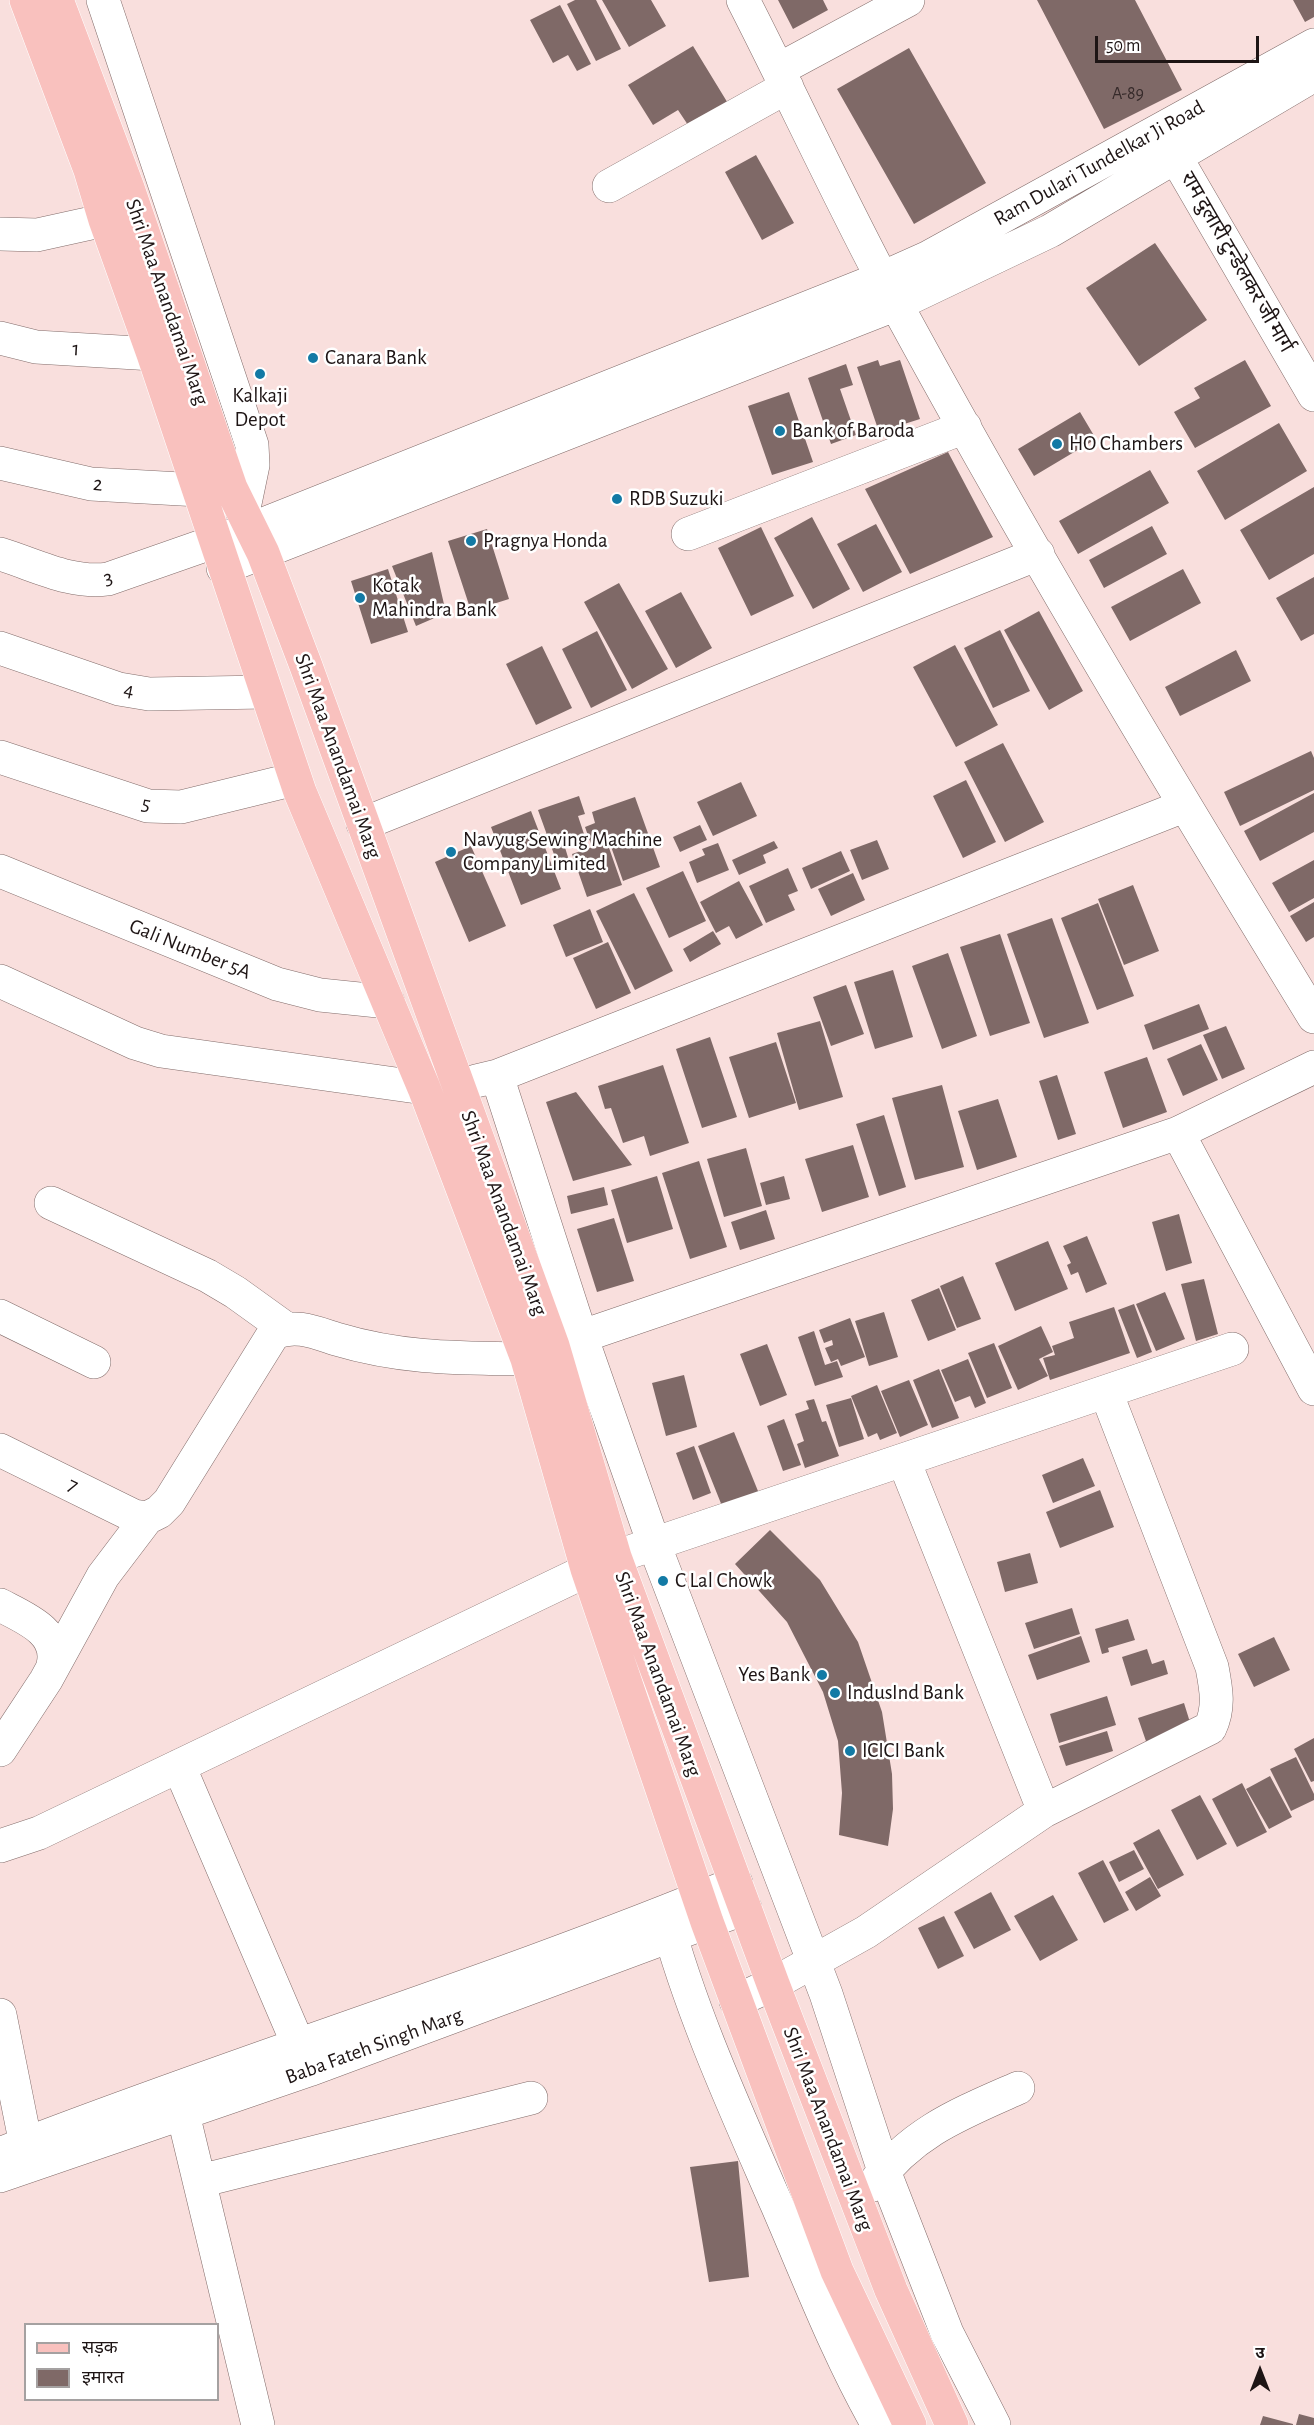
<!DOCTYPE html>
<html>
<head>
<meta charset="utf-8">
<style>
	body { margin:0 }
	#map { position:relative; width:1314px; height:2425px; overflow:hidden; background:#f9dfdd; font-family:"Alegreya Sans","Noto Sans Devanagari",sans-serif }
	canvas { display:block }
	.legend { position:absolute; left:24px; top:2323px; width:195px; height:78px; box-sizing:border-box; background:#fff; border:2px solid #a5a1a1; margin:0; padding:8px 10px; list-style:none; font-size:18px; color:#1e1515 }
	.legend li { display:flex; align-items:center; gap:12px; height:30px }
	.legend b { width:30px; border:2px solid #a5a1a1 }
	.north { position:absolute; left:1230px; top:2341px; width:60px; height:60px; -webkit-text-stroke:4px #fff; paint-order:stroke; rotate:0deg; font-size:16px; font-weight:700; line-height:24px; text-align:center; color:#1e1515 }
	.north::after { content:''; display:block; margin:auto; width:21px; height:27px; background:#1e1515; clip-path:polygon(50% 0,100% 100%,50% 72%,0 100%) }
	.scale { position:absolute; left:1095px; top:36px; width:164px; height:27px; box-sizing:border-box; border:3px solid #1e1515; border-top:0; padding-left:8px; font-size:18px; line-height:21px; white-space:nowrap; color:#1e1515; -webkit-text-stroke:4px #fff; paint-order:stroke }
</style>
</head>
<body>
<div id="map">
<canvas width="1314" height="2425"></canvas>
<ul class="legend">
<li><b style="height:8px;background:#f9c1be"></b>सड़क</li>
<li><b style="height:16px;background:#7f6967"></b>इमारत</li>
</ul>
<div class="north">उ</div>
<div class="scale">50 m</div>
</div>
<script>
const context = document.querySelector('canvas').getContext('2d');
context.lineJoin = 'round';
function fillPath(path, color) { context.fillStyle = color; context.fill(path, 'evenodd'); }
function trace(path, color, width, dash) { context.strokeStyle = color; context.lineWidth = width; context.lineCap = dash ? 'butt' : 'round'; context.setLineDash(dash || []); context.stroke(path); }
function label(font, color, halo, rows, align = 'center') {
  context.font = font + ' "Alegreya Sans","Noto Sans Devanagari",sans-serif'; context.lineWidth = 5; context.setLineDash([]); context.textBaseline = 'middle'; context.strokeStyle = halo; context.fillStyle = color; for (const [text, x, y, turn = 0] of rows) {
    context.save(); context.translate(x, y); context.rotate((+turn || 0) * Math.PI / 180); context.textAlign = isNaN(turn) ? turn : align; if (halo) context.strokeText(text, 0, 0); context.fillText(text, 0, 0); context.restore();
  }
}
const building = new Path2D(`
	M575,0H596L621,49L596,61L567,4Z
	M602,0H651L666,26L629,47Z
	M778,0H823L828,10L793,29Z
	M1037,0H1135L1182,90L1104,129Z
	M1293,0H1314V17L1305,22Z
	M560,5L591,64L577,71L568,55L553,63L530,20Z
	M693,46L729,105L690,128L678,110L653,125L628,85Z
	M909,48L986,183L914,224L837,89Z
	M756,155L794,223L762,240L725,172Z
	M1155,243L1207,320L1139,366L1086,288Z
	M878,360L880,366L900,360L920,419L879,432L857,367Z
	M1245,360L1271,406L1195,448L1174,412L1200,398L1194,388Z
	M846,364L853,385L840,389L856,435L831,444L808,378Z
	M789,392L813,462L772,475L748,406Z
	M1080,412L1096,439L1034,476L1018,449Z
	M1279,423L1307,471L1225,520L1197,471Z
	M948,452L993,537L910,574L865,489Z
	M1150,470L1169,503L1078,554L1059,521Z
	M1314,487V554L1269,580L1240,530Z
	M812,517L850,589L813,609L774,538Z
	M876,524L902,572L863,592L837,544Z
	M1152,526L1167,554L1104,588L1089,560Z
	M761,527L794,596L751,616L718,548Z
	M487,529L509,599L471,611L448,541Z
	M432,552L446,613L416,626L392,566Z
	M388,569L408,632L371,644L351,581Z
	M1183,569L1201,603L1130,641L1111,607Z
	M1314,577V634L1301,641L1276,598Z
	M619,583L668,669L632,689L584,602Z
	M681,592L712,648L676,668L645,611Z
	M1039,611L1083,691L1049,710L1004,630Z
	M1000,630L1030,691L993,708L964,648Z
	M597,631L627,690L591,708L562,649Z
	M955,645L998,725L956,747L913,667Z
	M542,646L572,708L536,725L506,664Z
	M1236,650L1251,681L1180,716L1165,687Z
	M1003,743L1044,822L1005,842L964,762Z
	M1311,751L1314,758V790L1240,826L1224,792Z
	M966,780L996,842L963,858L933,796Z
	M741,782L757,816L713,836L697,802Z
	M1314,793V832L1260,861L1244,831Z
	M579,796L585,814L578,816L584,834L563,841L571,867L560,871L538,810Z
	M635,797L660,867L623,881L608,838L591,844L585,827L595,823L592,812Z
	M531,811L561,889L521,905L491,827Z
	M700,825L707,840L680,852L673,837Z
	M877,840L889,869L862,880L850,850Z
	M774,841L778,848L763,855L766,863L739,875L732,860Z
	M607,842L622,885L587,897L572,854Z
	M718,843L729,870L697,883L689,862L705,855L702,849Z
	M471,846L506,926L469,942L435,862Z
	M841,851L850,871L811,889L802,868Z
	M1314,860V898L1289,912L1272,883Z
	M788,868L798,891L788,895L795,910L766,923L749,886Z
	M683,871L706,921L669,938L646,888Z
	M853,873L865,900L831,916L818,889Z
	M739,881L763,925L736,939L729,926L716,933L700,902Z
	M1133,885L1159,951L1124,965L1098,899Z
	M634,893L673,971L635,990L596,911Z
	M1314,902V937L1306,942L1290,916Z
	M1098,903L1134,996L1097,1010L1061,918Z
	M590,909L603,942L566,957L553,925Z
	M1052,918L1089,1023L1044,1038L1007,934Z
	M713,931L721,944L690,962L683,949Z
	M1000,934L1030,1023L990,1036L960,947Z
	M608,942L631,993L596,1009L573,958Z
	M948,953L977,1036L942,1049L912,966Z
	M893,970L913,1037L875,1049L854,982Z
	M846,985L864,1034L831,1046L813,997Z
	M1199,1004L1209,1029L1153,1050L1144,1025Z
	M820,1021L843,1097L799,1110L777,1033Z
	M1226,1026L1245,1069L1222,1079L1203,1035Z
	M710,1037L737,1117L702,1128L676,1049Z
	M776,1042L796,1103L749,1118L729,1057Z
	M1201,1044L1218,1080L1183,1096L1167,1059Z
	M1147,1057L1167,1112L1123,1128L1104,1072Z
	M663,1065L689,1143L650,1156L644,1136L623,1143L611,1108L605,1109L598,1086Z
	M1057,1075L1076,1134L1058,1140L1039,1081Z
	M942,1085L964,1167L915,1180L892,1098Z
	M576,1092L632,1165L573,1181L546,1102Z
	M998,1099L1017,1157L977,1170L958,1111Z
	M884,1115L906,1187L879,1196L856,1124Z
	M853,1145L869,1197L822,1212L805,1159Z
	M746,1148L762,1206L724,1217L707,1159Z
	M699,1161L727,1247L690,1259L662,1173Z
	M657,1176L673,1229L627,1243L611,1190Z
	M784,1176L790,1199L766,1205L760,1183Z
	M604,1187L608,1205L571,1214L567,1196Z
	M766,1210L775,1239L740,1250L731,1222Z
	M1179,1214L1192,1263L1166,1271L1152,1222Z
	M614,1218L634,1281L597,1292L577,1229Z
	M1087,1236L1107,1284L1086,1293L1078,1272L1071,1275L1067,1265L1071,1263L1063,1246Z
	M1048,1241L1068,1289L1015,1311L995,1263Z
	M963,1276L981,1319L957,1328L940,1286Z
	M1204,1279L1218,1334L1196,1341L1181,1284Z
	M939,1288L956,1330L928,1341L911,1300Z
	M1165,1292L1185,1339L1156,1351L1136,1304Z
	M1134,1304L1152,1352L1137,1358L1118,1310Z
	M1114,1307L1130,1353L1050,1380L1043,1358L1055,1355L1052,1346L1074,1338L1069,1322Z
	M884,1312L898,1357L869,1366L855,1321Z
	M850,1318L865,1357L841,1366L838,1359L831,1362L825,1348L833,1345L832,1340L824,1343L819,1330Z
	M1041,1326L1053,1352L1039,1359L1048,1376L1018,1390L998,1346Z
	M814,1331L825,1365L837,1361L843,1377L815,1386L798,1337Z
	M994,1343L1012,1388L987,1398L968,1353Z
	M767,1344L787,1395L760,1406L740,1354Z
	M968,1359L986,1403L975,1408L970,1396L955,1402L941,1370Z
	M939,1369L959,1418L932,1428L913,1380Z
	M684,1375L697,1427L666,1436L652,1383Z
	M909,1380L928,1425L900,1437L881,1391Z
	M877,1385L897,1433L880,1440L877,1433L868,1437L851,1396Z
	M851,1398L864,1439L839,1447L826,1405Z
	M814,1399L822,1422L826,1421L839,1456L805,1468L797,1444L804,1441L795,1414L809,1409L806,1401Z
	M784,1419L801,1465L783,1471L767,1426Z
	M734,1432L760,1496L724,1511L698,1446Z
	M694,1446L711,1493L693,1500L676,1453Z
	M1083,1458L1095,1486L1053,1503L1042,1475Z
	M1100,1490L1114,1527L1060,1548L1046,1512Z
	M770,1530L820,1580L858,1642L882,1712L892,1774L893,1809L888,1846L839,1835L842,1793L838,1741L823,1692L787,1622L735,1564Z
	M1030,1553L1038,1583L1005,1592L997,1562Z
	M1072,1608L1080,1634L1034,1649L1025,1623Z
	M1128,1619L1135,1640L1108,1648L1109,1652L1102,1654L1095,1629Z
	M1081,1636L1090,1662L1037,1680L1028,1655Z
	M1274,1637L1290,1670L1254,1687L1238,1654Z
	M1147,1649L1152,1664L1164,1660L1168,1674L1131,1686L1122,1657Z
	M1107,1696L1116,1725L1059,1743L1050,1714Z
	M1184,1703L1193,1732L1148,1747L1138,1718Z
	M1107,1731L1113,1751L1066,1766L1059,1746Z
	M1314,1738V1781L1311,1782L1294,1749Z
	M1296,1757L1314,1794V1800L1291,1811L1270,1769Z
	M1270,1776L1292,1817L1269,1829L1246,1789Z
	M1242,1783L1267,1832L1237,1847L1212,1799Z
	M1200,1795L1227,1844L1197,1860L1171,1810Z
	M1159,1829L1184,1875L1158,1889L1133,1843Z
	M1134,1850L1144,1869L1119,1882L1109,1862Z
	M1103,1860L1129,1910L1104,1923L1078,1873Z
	M1150,1877L1161,1896L1136,1911L1125,1892Z
	M991,1892L1011,1930L974,1949L954,1912Z
	M1053,1895L1078,1940L1040,1961L1014,1916Z
	M944,1916L964,1956L938,1969L918,1928Z
	M738,2161L749,2277L709,2282L690,2167Z
	M1299,2414L1314,2418V2425H1296Z
	M1263,2416L1293,2424V2425H1260Z`);
const minor = new Path2D(`
	M103,0L252,445L253,465L243,513
	M743,0C790,92 834,187 882,278C1017,529 1165,774 1314,1017
	M778,70L908,0
	M1164,137L1314,395
	M609,186L787,87
	M0,234L37,235L105,220
	M0,338L36,347L153,354
	M0,463L91,484L199,490
	M688,534L965,427
	M0,554C36,565 70,584 108,579L251,529L882,278L929,257L1314,45
	M223,568L897,304L1050,231L1314,75
	M0,648L119,689L149,694L265,692
	M0,757L148,806L181,807L295,779
	M363,824L1038,554
	M0,871L277,984L320,995L388,1002
	M0,981L135,1043L161,1051L424,1088
	M497,1076L581,1336L654,1544L826,1994L884,2171L947,2333L994,2425
	M476,1081L497,1076L1184,806
	M1178,1133L1314,1389
	M51,1203L208,1276L235,1292L285,1328
	M0,1316L94,1362
	M562,1343L1178,1133L1314,1067
	M0,1450L134,1516L147,1518
	M904,1461L1044,1811
	M0,1605C25,1618 61,1632 53,1665
	M0,1750L46,1680L103,1576L147,1518L159,1512L169,1502L274,1333C296,1324 314,1332 336,1339C403,1359 458,1358 527,1359
	M179,1766L298,2044
	M0,1846L39,1833L615,1557L1232,1349
	M665,1915C691,2013 737,2113 777,2205C809,2279 838,2355 878,2425
	M736,2001L773,1984L866,1932L1044,1811L1210,1728C1220,1708 1216,1688 1212,1667L1106,1392
	M0,2015L30,2165
	M178,2093L258,2425
	M7,2151C248,2057 497,1982 736,1883
	M0,2176L309,2070L745,1908
	M200,2181L531,2098
	M873,2185C912,2132 959,2114 1018,2088`);
const major = new Path2D(`
	M26,0L90,170L105,220L153,354L300,792L424,1088L527,1359L587,1569L707,1922L837,2271L910,2425
	M57,0L128,188L231,488L263,553L306,666L553,1346L615,1557L773,1984L891,2290L952,2425`);
const markers = [
	[313,358,6,"#137aa5"],
	[260,374,6,"#137aa5"],
	[780,431,6,"#137aa5"],
	[1057,444,6,"#137aa5"],
	[617,499,6,"#137aa5"],
	[471,541,6,"#137aa5"],
	[360,598,6,"#137aa5"],
	[451,852,6,"#137aa5"],
	[663,1581,6,"#137aa5"],
	[822,1675,6,"#137aa5"],
	[835,1693,6,"#137aa5"],
	[850,1751,6,"#137aa5"]
];
const numberNames = [
	["A-89",1128,94]
];
const streetNames = [
	["Ram Dulari Tundelkar Ji Road",1099,163,-29],
	["राम दुलारी टुन्डेलकर जी मार्ग",1237,262,60],
	["Shri Maa Anandamai Marg",167,302,71],
	["1",76,349,3],
	["2",98,484,6],
	["3",108,578,-13],
	["4",129,690,12],
	["Shri Maa Anandamai Marg",338,756,70],
	["5",146,804,12],
	["Gali Number 5A",190,949,22],
	["Shri Maa Anandamai Marg",504,1213,70],
	["7",73,1485,26],
	["Shri Maa Anandamai Marg",658,1674,70],
	["Baba Fateh Singh Marg",374,2046,-20],
	["Shri Maa Anandamai Marg",828,2129,69]
];
const poiNames = [
	["Canara Bank",325,358],
	["Kalkaji",260,396,"center"],
	["Depot",260,420,"center"],
	["Bank of Baroda",792,431],
	["HO Chambers",1069,444],
	["RDB Suzuki",629,499],
	["Pragnya Honda",483,541],
	["Kotak",372,586],
	["Mahindra Bank",372,610],
	["Navyug Sewing Machine",463,840],
	["Company Limited",463,864],
	["C Lal Chowk",675,1581],
	["Yes Bank",810,1675,"right"],
	["IndusInd Bank",847,1693],
	["ICICI Bank",862,1751]
];
fillPath(building, '#7f6967');
trace(minor, '#826c6a', 34);
trace(major, '#fff', 34);
trace(minor, '#fff', 33);
trace(major, '#f9c1be', 33);
for (const [x, y, r, color] of markers) { const dot = new Path2D(); dot.arc(x, y, r, 0, 2 * Math.PI); context.fillStyle = color; context.fill(dot); trace(dot, '#fff', 2); }
label('18px', '#362a2a', null, numberNames);
label('21px', '#1e1515', '#fff', streetNames);
label('21px', '#1e1515', '#fff', poiNames, 'left');
</script>
</body>
</html>
